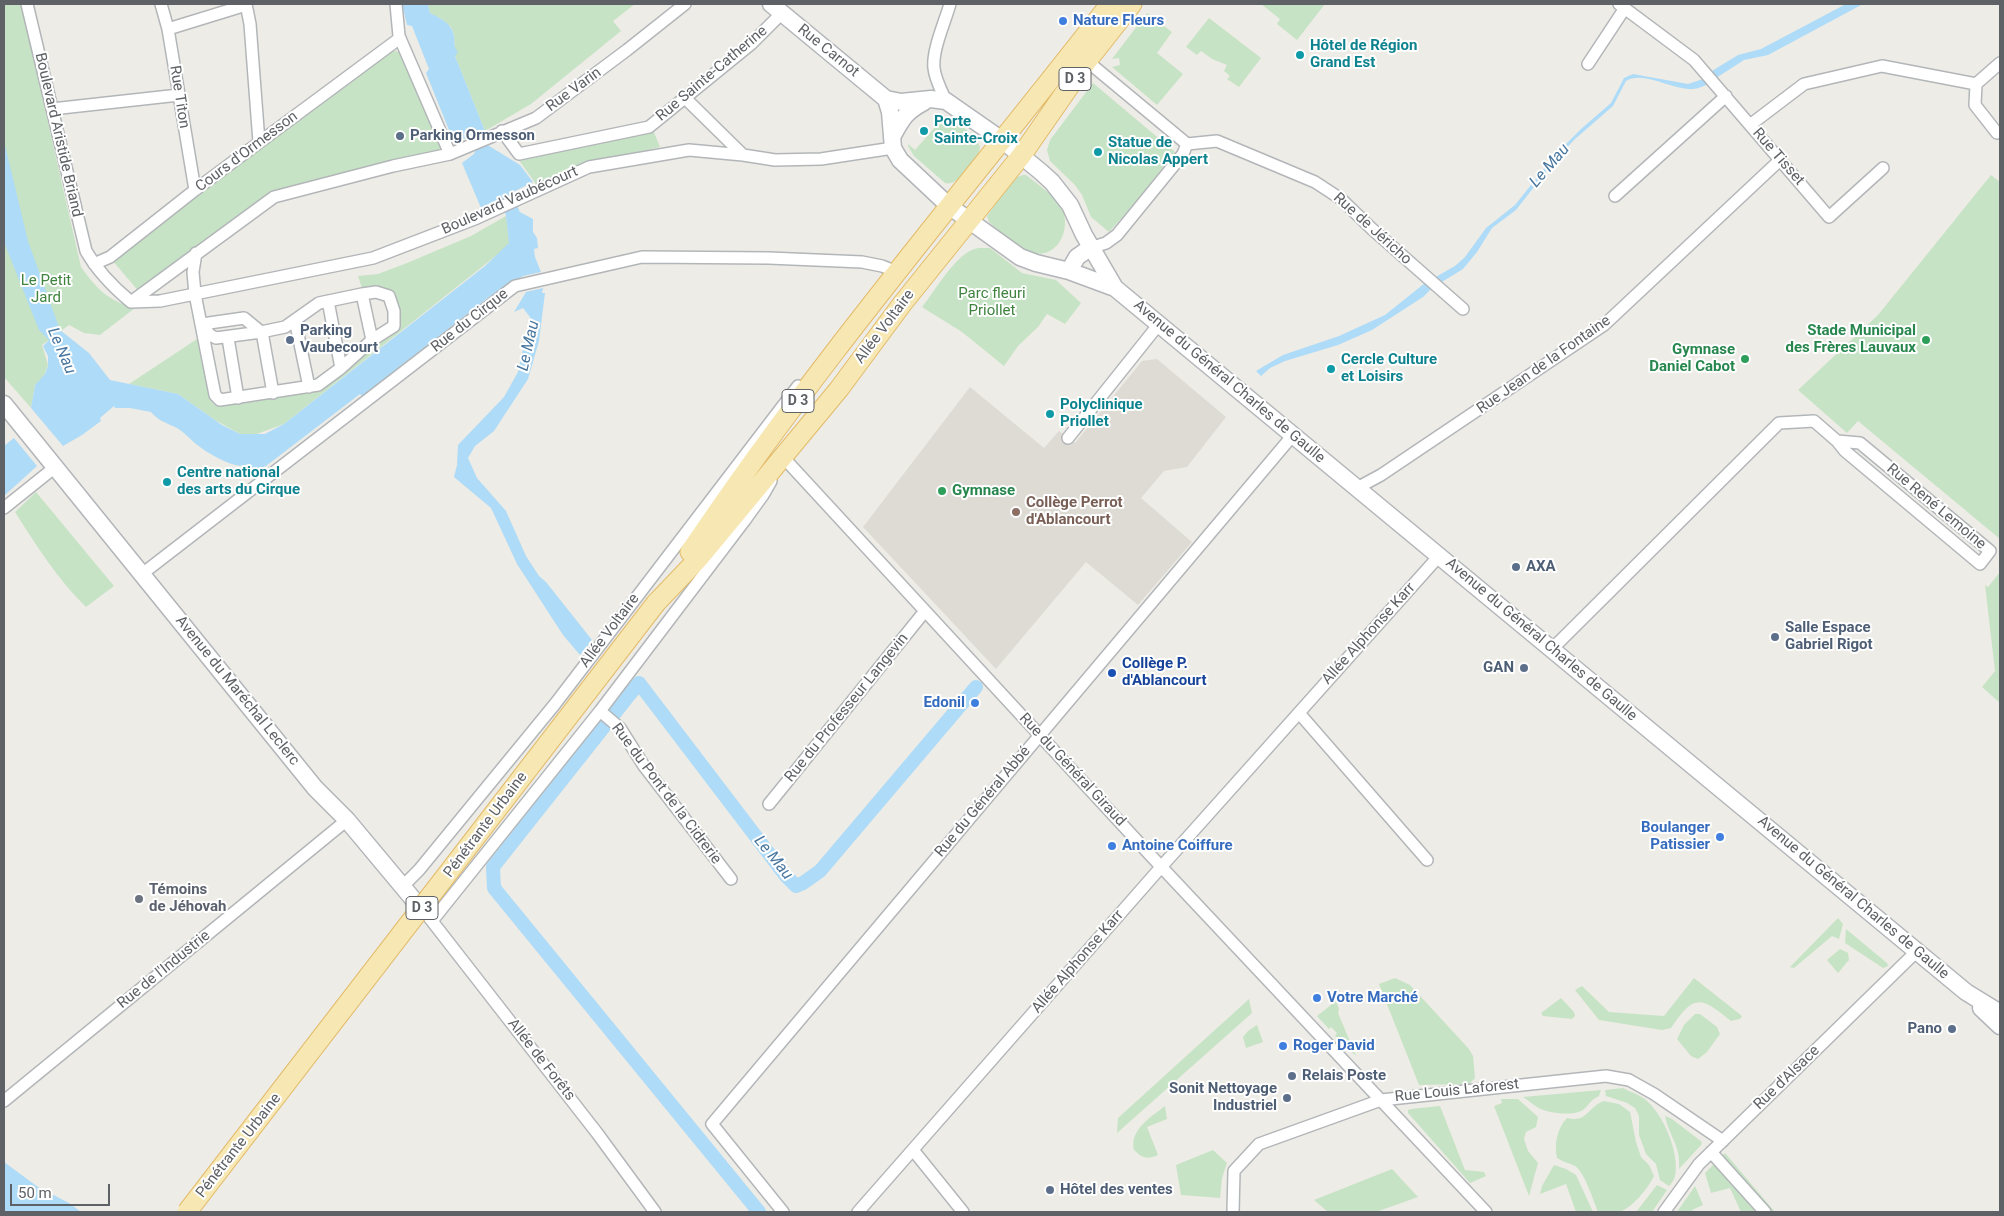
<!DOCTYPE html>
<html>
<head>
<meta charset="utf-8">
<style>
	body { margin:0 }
	#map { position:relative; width:2004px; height:1216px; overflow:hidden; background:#eeece6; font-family:Roboto,sans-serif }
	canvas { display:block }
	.frame { position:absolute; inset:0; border:5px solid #5e6165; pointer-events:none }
	.scale { position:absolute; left:10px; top:1184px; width:100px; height:22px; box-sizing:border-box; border:2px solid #5e6165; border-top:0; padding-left:6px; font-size:15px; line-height:18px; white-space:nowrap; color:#5e6165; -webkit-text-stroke:4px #fff; paint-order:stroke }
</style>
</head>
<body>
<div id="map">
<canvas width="2004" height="1216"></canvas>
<div class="frame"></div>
<div class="scale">50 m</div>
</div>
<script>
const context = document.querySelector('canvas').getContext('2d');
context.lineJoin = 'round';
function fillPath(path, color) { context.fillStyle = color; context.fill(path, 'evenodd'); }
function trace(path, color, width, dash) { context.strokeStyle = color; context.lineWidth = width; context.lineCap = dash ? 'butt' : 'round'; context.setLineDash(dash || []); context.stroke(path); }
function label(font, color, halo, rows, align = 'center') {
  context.font = font + ' Roboto,sans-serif'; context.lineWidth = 4; context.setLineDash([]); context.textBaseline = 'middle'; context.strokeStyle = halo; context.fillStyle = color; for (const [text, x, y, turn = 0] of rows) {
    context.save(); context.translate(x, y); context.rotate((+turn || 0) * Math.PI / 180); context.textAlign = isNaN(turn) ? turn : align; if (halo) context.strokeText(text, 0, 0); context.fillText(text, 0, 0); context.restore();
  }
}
const education = new Path2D(`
	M1157,359L1226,417L1187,467L1164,471L1141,498L1192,542L1138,605L1086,562L996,669L863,527L970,387L1044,448L1059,431L1075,443L1142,361Z`);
const green = new Path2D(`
	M4,4H21L81,267C98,290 107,300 135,308L100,335L84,333L69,325L42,345L48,365L44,376L35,385L31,408L4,377Z
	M428,4H635L613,21L621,31L531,104L485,131L455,56L454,35L451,27L443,20L430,13Z
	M1261,4H1325L1297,40L1277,24L1280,19Z
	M1147,13L1172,32L1157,53L1183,74L1157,105L1112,67L1120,65L1119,58L1112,59Z
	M1209,18L1261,58L1239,87L1227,79L1230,76L1224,71L1227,65L1212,59L1201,51L1197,55L1186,47Z
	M395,51L400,52L406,60L442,151L274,197L141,294L112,260L196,192L388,52Z
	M1093,83L1175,152L1134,204L1109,232L1091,217L1082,195L1075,185L1050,161L1047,150L1050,140Z
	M937,113C950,116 976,134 980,147L979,152C971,162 959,187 945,183L914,156L908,146V144L915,150L943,118Z
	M653,130L660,147L571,168L536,184L518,159Z
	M1023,175H1026C1036,183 1055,196 1061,206C1072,226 1060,259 1032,253C1015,250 1001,233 989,222L987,216L1014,178Z
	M1991,175L2000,182V539L1858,421L1847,433L1798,390L1878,315Z
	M506,216L510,243L502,251L284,424L254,435L240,434L215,420L178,394L129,384L200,337L213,404L298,392L397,328L390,293L363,291L358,276L378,274L407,263L471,236Z
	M978,248H990L1022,273L1056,280L1081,303L1065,324L1047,314L1038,327L1018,346L1004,366L962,332L922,307C936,290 956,252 978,248Z
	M36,492L114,586L86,607C58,580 36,545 15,512Z
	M2000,572V703L1982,687L1995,671L1985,585L1988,587Z
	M1838,918L1843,924L1839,939L1832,936L1794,968L1790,967Z
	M1846,929L1887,963L1888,966L1883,968L1845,943Z
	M1840,949L1848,953L1849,960L1838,973L1827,960Z
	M1395,978L1410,985L1469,1049L1473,1056L1475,1078L1469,1084L1419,1085L1379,984Z
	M1694,978L1742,1016L1740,1019L1731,1021C1700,996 1694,994 1671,1028L1662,1030L1599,1020L1575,990L1582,986L1609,1012L1664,1016Z
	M1561,998L1574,1012L1575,1016L1572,1019L1543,1016L1541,1013Z
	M1249,999L1252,1013L1117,1133L1118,1118Z
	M1336,1001L1339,1009L1338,1013L1356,1056L1335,1036L1337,1033L1331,1027L1329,1029L1317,1016Z
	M1695,1014H1700L1717,1027L1720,1034L1707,1052L1698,1059L1691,1056L1677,1039L1684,1025Z
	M1257,1025L1263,1042L1246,1048L1243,1037L1248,1031Z
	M1623,1088C1630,1092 1641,1095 1647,1101C1664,1116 1680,1154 1675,1176C1674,1180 1671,1184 1669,1186L1660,1180L1656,1164L1646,1154L1639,1135V1116L1635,1108L1627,1103L1606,1096L1605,1090Z
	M1601,1090L1599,1096C1588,1101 1588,1108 1581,1111C1570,1116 1546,1113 1537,1107C1532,1104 1528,1100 1523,1097Z
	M1501,1099H1518L1538,1117L1536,1127L1526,1132L1524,1139L1528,1151L1538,1163L1529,1196L1494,1106L1502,1103Z
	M1604,1101L1619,1104L1630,1112L1636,1142L1641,1157L1649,1165L1654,1176C1649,1187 1631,1210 1618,1212C1612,1213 1605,1212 1598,1212C1594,1202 1584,1171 1575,1166C1569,1163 1563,1162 1557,1158C1554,1145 1557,1128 1567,1118C1588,1123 1587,1107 1604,1101Z
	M1165,1106L1167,1119L1147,1127L1158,1155C1147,1160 1142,1158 1134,1150C1129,1130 1151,1117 1165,1106Z
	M1440,1106L1465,1170L1484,1172L1486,1176L1470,1183L1408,1113V1110L1411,1109Z
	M1665,1116L1672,1119L1702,1142L1701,1145L1679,1169C1681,1146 1669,1136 1665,1116Z
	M1213,1150L1227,1163L1222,1178L1220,1198L1181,1195L1176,1165Z
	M1725,1153L1775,1212H1741L1730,1188L1711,1193L1705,1173Z
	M1554,1165L1566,1169L1576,1175L1593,1212H1576L1566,1184L1540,1194L1542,1186Z
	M1392,1169L1418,1197L1376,1212H1328L1314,1200Z
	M1657,1185L1667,1190L1652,1212H1636Z
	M1695,1186L1703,1205L1692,1210L1693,1212H1677Z`);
const water = new Path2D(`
	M402,4H428L430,13C440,18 452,23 454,36C455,43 453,46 458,52L455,56L485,131L483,135L473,140L468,138L458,140L451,135L426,73L429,69L412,26L407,25Z
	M1846,4H1863L1768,55L1744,60L1713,80L1707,74L1738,55L1761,49Z
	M1633,74L1688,84L1703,79L1708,84C1703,86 1698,89 1693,89C1674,91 1643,70 1626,81L1613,106L1575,139L1556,159L1516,210L1492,228L1477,252L1463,269L1432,288L1423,297L1372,330L1338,345L1285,361L1270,368L1261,376L1256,371L1283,355L1339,336L1385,315L1425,283L1455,266L1465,257L1486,228L1515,205L1555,155L1581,129L1611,103L1624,78Z
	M4,141L28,241L60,330L89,353L110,380L178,394L222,425L240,434H265L284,424L485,266L509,243L506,216L516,210L533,219V232L537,238L538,248L534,249L535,257L541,272L523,276L489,297L362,396L360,394L266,466L257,470L249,476L241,466C226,464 209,454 196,444C190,439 184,432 177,428C167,423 158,421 151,412L130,408H115L114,406L100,418L101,421L82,435L63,446L31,408L35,385L45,374L48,366V356L43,346L49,340L39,330L4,242Z
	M486,144L520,165L533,182L481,208L462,163L474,154L476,149Z
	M543,288L542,293H545L539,341L528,379L494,431L475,446L468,458L477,478L506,511L526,556L539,576L546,582L592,640L580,655L563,635L517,564L491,508L454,477L457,465L458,445L504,397L518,372L530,317L523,308L514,312L526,292Z
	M14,438L37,466L4,496V446Z
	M4,1162L38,1187L69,1203L81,1212H4Z`);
const canal = new Path2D(`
	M501,179L518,229
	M625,689L630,694L639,683L786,876L796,886L803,883L820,871L976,687
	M630,694L493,867L494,888L759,1212`);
const minor = new Path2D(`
	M27,4L86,251C98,272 113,287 131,302L160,301L373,258L477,218L589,167L689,150L743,155L775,160L821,159L893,148
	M161,4L168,29L195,190
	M246,4L250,24L259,142
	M396,4L399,36L450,154
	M1619,4L1694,60L1829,217L1883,168
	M168,29L246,5
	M1087,61L1187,144L1183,154L1117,235L1106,243L1090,248
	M1588,64L1625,8
	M1976,84L1975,105L1997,133
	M685,98L743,155
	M946,101C941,90 935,79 934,68C932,50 945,22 950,4
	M52,109L179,95
	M1750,125L1804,84L1882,66L1976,84L2000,63
	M502,131L519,154L649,127L751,44L782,13
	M1187,144L1217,141L1315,182L1341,199L1372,229L1463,309
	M1615,196L1726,96
	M196,253L193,272L195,294L215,395L220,400L318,385L341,368L372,340L362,294L319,303L285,327L261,332L244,318L202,324
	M94,264L110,257L195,190L400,38
	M362,294L376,292L389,296L394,311V326L372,340
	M328,301L341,368
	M131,302L274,197L393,166L450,154L536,118L627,50L685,4
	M295,320L309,387
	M203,326L210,335L216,338L261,332
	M262,332L273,393
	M228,338L238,398
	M1068,438L1159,324
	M780,463L783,457L1153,858L1486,1212
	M1357,488L1381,475L1604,325L1780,160
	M4,508L54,468
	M142,574L515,286L642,257L769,258L862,262L882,266L897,272
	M1552,649L1779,423L1814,421L1837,441L1845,451L1980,564L1990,551L1860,443L1837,441
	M600,711L620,728L644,766L731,879
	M1299,713L1427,860
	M769,804L925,611
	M403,886L419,870L555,704L798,386
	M428,916L597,1133L655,1212
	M432,921L600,711L745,520L763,495L771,481
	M4,1101L347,820
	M913,1150L963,1212
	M1711,1152L1765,1212
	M783,1212L712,1124L1293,435
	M858,1212L1162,866L1439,556
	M1233,1212L1234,1171L1259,1144L1381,1100L1606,1076L1629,1080L1654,1094L1723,1141
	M1664,1212L1699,1164L1917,951`);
const secondary = new Path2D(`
	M771,4L886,99L901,102L931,99L946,101L1002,140L1041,172L1052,182L1070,205L1084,235L1115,288L1966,992L2000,1013
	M886,99L890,112L893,148L900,160L949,206L1020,257L1036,263L1069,271L1115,288
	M892,137C902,119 905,112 924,102
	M1069,271L1077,257L1090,248
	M4,404L315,788L347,820L423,911
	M1981,1008L2000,1026`);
const primary = new Path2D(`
	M690,552C818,361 969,185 1110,4
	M656,603L699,558L839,389L902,304L1021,156L1087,61L1132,4`);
const primaryBridge = new Path2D(`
	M187,1212L656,603`);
const markers = [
	[1063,21,5,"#3f7fe0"],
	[1300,55,5,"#0f9aa8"],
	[924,131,5,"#0f9aa8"],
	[400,136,5,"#5c6f8a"],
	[1098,152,5,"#0f9aa8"],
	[290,340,5,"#5c6f8a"],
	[1926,340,5,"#2e9e5b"],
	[1745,359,5,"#2e9e5b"],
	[1331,369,5,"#0f9aa8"],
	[1050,414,5,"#0f9aa8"],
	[167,482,5,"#0f9aa8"],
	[942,491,5,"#2e9e5b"],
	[1016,512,5,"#8d6e63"],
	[1516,567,5,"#5c6f8a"],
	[1775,637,5,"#5c6f8a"],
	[1524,668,5,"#5c6f8a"],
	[1112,673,5,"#1a4fb4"],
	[975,703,5,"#3f7fe0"],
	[1720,837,5,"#3f7fe0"],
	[1112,846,5,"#3f7fe0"],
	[139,899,5,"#6b7280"],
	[1317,998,5,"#3f7fe0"],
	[1952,1029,5,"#5c6f8a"],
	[1283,1046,5,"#3f7fe0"],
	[1292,1076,5,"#5c6f8a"],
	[1287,1098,5,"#5c6f8a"],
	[1050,1190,5,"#5c6f8a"]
];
const shields = [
	[1075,79,32],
	[798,401,32],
	[422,908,32]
];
const shieldNames = [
	["D 3",1075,79],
	["D 3",798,401],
	["D 3",422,908]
];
const shopNames = [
	["Nature Fleurs",1073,21],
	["Edonil",965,703,"right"],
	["Boulanger",1710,828,"right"],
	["Patissier",1710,845,"right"],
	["Antoine Coiffure",1122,846],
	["Votre Marché",1327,998],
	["Roger David",1293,1046]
];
const cultureNames = [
	["Hôtel de Région",1310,46],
	["Grand Est",1310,63],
	["Porte",934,122],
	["Sainte-Croix",934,139],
	["Statue de",1108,143],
	["Nicolas Appert",1108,160],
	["Cercle Culture",1341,360],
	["et Loisirs",1341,377],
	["Polyclinique",1060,405],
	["Priollet",1060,422],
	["Centre national",177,473],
	["des arts du Cirque",177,490]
];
const streetNames = [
	["Rue Carnot",828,51,39],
	["Rue Sainte-Catherine",712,74,-40],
	["Rue Varin",574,90,-36],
	["Rue Titon",179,97,81],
	["Boulevard Aristide Briand",58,135,77],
	["Cours d'Ormesson",247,152,-37],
	["Rue Tisset",1778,157,49],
	["Boulevard Vaubécourt",510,201,-24],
	["Rue de Jéricho",1372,229,42],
	["Rue du Cirque",470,321,-38],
	["Allée Voltaire",885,327,-53],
	["Rue Jean de la Fontaine",1544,365,-35],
	["Avenue du Général Charles de Gaulle",1229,382,40],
	["Rue René Lemoine",1936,507,40],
	["Allée Voltaire",610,631,-53],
	["Allée Alphonse Karr",1369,634,-48],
	["Avenue du Général Charles de Gaulle",1541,640,40],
	["Avenue du Maréchal Leclerc",237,691,51],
	["Rue du Professeur Langevin",847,708,-51],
	["Rue du Général Giraud",1072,770,47],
	["Rue du Pont de la Cidrerie",666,794,53],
	["Rue du Général Abbé",983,802,-50],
	["Pénétrante Urbaine",486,825,-53],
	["Avenue du Général Charles de Gaulle",1853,898,40],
	["Allée Alphonse Karr",1078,962,-49],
	["Rue de l'Industrie",164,970,-39],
	["Allée de Forêts",541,1060,52],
	["Rue d'Alsace",1787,1078,-44],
	["Rue Louis Laforest",1457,1091,-6],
	["Pénétrante Urbaine",239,1146,-52]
];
const serviceNames = [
	["Parking Ormesson",410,136],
	["Parking",300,331],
	["Vaubecourt",300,348],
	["AXA",1526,567],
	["Salle Espace",1785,628],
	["Gabriel Rigot",1785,645],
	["GAN",1514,668,"right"],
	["Pano",1942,1029,"right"],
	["Relais Poste",1302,1076],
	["Sonit Nettoyage",1277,1089,"right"],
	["Industriel",1277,1106,"right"],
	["Hôtel des ventes",1060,1190]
];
const parkNames = [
	["Le Petit",46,281],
	["Jard",46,298],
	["Parc fleuri",992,294],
	["Priollet",992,311]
];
const leisureNames = [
	["Stade Municipal",1916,331],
	["des Frères Lauvaux",1916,348],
	["Gymnase",1735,350],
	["Daniel Cabot",1735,367],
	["Gymnase",952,491,"left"]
];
const educationNames = [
	["Collège Perrot",1026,503],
	["d'Ablancourt",1026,520]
];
const transitNames = [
	["Collège P.",1122,664],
	["d'Ablancourt",1122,681]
];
const worshipNames = [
	["Témoins",149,890],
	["de Jéhovah",149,907]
];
const waterNames = [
	["Le Mau",1550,166,-49],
	["Le Mau",529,346,-77],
	["Le Nau",61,351,67],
	["Le Mau",773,858,51]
];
fillPath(education, '#dedbd5');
fillPath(green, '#c7e3c5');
fillPath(water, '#aedbf7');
trace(canal, '#aedbf7', 14);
trace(minor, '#b3b6b9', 14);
trace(secondary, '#b2b5b9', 19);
trace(primary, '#e3bb6a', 21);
trace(minor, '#fff', 11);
trace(secondary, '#fff', 16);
trace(primary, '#f7e8b3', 19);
trace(primaryBridge, '#e3bb6a', 21, []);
trace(primaryBridge, '#f7e8b3', 19);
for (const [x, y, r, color] of markers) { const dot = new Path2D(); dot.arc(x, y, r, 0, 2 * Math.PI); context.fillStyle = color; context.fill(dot); trace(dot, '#fff', 2); }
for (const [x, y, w] of shields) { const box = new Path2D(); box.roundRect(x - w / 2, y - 11.5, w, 23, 4); context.fillStyle = '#fff'; context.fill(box); trace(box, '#5e6165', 1); }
label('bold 14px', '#5e6165', null, shieldNames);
label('bold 15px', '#366cbe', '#fff', shopNames, 'left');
label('bold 15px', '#0d838f', '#fff', cultureNames, 'left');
label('15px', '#5e6165', '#fff', streetNames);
label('bold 15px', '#4e5e75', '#fff', serviceNames, 'left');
label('15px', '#3f833f', '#fff', parkNames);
label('bold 15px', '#27864d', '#fff', leisureNames, 'right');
label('bold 15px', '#785e54', '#fff', educationNames, 'left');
label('bold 15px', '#164399', '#fff', transitNames, 'left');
label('bold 15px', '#5b616d', '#fff', worshipNames, 'left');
label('italic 16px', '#49779f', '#fff', waterNames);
</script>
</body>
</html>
